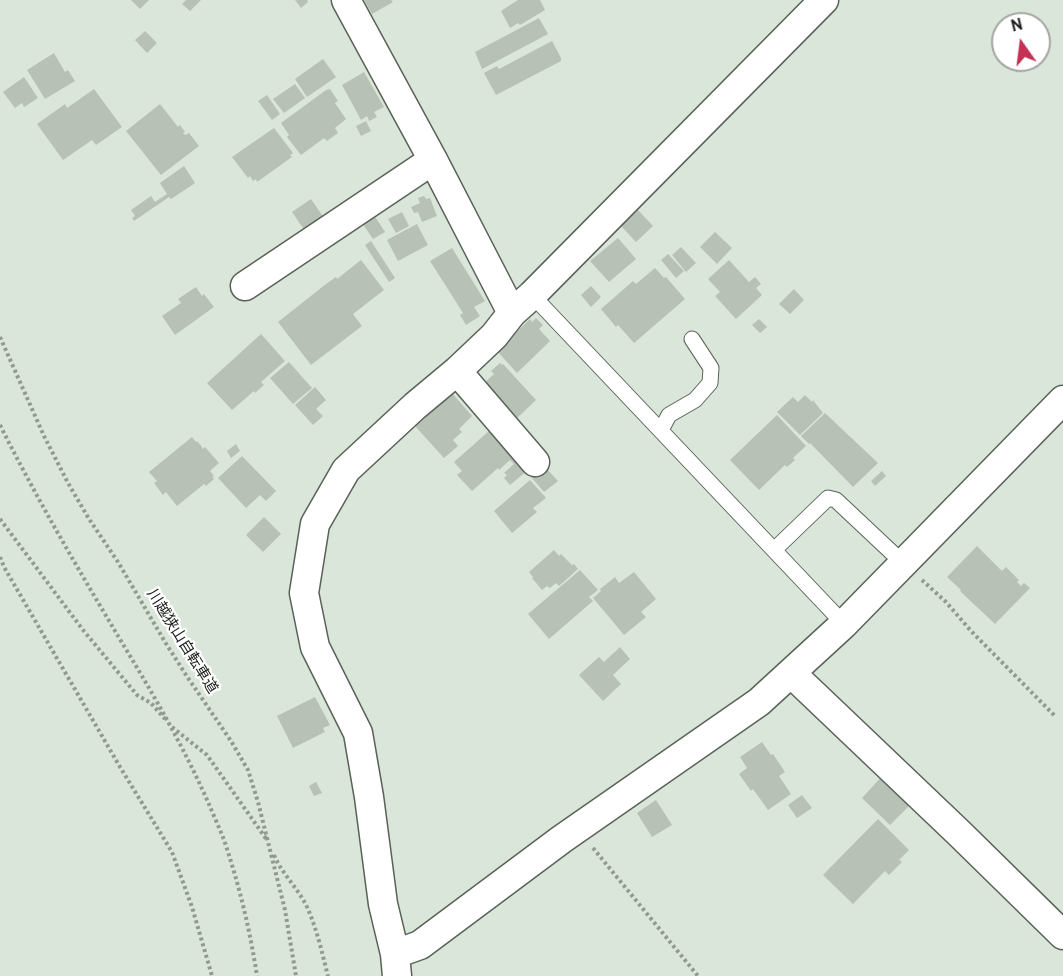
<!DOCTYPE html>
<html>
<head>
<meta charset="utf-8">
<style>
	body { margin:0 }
	#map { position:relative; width:1063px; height:976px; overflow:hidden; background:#dbe6da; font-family:Overpass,sans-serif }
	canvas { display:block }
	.north { position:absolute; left:991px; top:12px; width:60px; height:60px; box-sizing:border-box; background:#fff; border:2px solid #a3a5a3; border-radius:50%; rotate:346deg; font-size:16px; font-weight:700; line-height:24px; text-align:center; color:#1a1e19 }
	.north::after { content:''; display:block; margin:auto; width:21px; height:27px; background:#c23252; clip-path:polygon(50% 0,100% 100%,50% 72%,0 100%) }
</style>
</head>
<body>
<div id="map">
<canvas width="1063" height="976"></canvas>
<div class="north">N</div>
</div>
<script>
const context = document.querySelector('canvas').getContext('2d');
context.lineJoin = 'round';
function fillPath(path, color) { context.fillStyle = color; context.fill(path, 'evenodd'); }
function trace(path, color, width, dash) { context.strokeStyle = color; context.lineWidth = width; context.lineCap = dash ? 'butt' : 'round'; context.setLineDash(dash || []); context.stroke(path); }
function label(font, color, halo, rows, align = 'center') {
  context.font = font + ' Overpass,"Noto Sans JP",sans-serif'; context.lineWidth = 4.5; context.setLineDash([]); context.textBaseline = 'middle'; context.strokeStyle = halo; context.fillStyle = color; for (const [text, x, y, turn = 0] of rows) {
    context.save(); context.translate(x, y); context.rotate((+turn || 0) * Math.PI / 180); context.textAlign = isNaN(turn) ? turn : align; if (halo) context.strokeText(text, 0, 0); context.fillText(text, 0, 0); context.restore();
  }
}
const building = new Path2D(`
	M131,0H149L140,9Z
	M186,0H201L190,11L182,4Z
	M295,0H307L308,2L301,8Z
	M364,0H391L393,2L372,14Z
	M518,0H540L545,10L520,25L518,23L510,28L501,11Z
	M539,18L548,34L482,69L475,52Z
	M145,31L157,43L147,53L135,40Z
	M552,41L561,58V61L496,95L484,73L497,66L499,69Z
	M54,53L65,72L68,70L75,81L45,99L27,70Z
	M323,59L336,77L307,97L295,79Z
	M364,72L384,107L374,112L377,117L369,121L367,116L361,120L342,85Z
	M24,77L38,98L24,107L22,103L15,108L3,92Z
	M295,84L305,98L284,113L273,99Z
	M94,89L122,127L96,145L92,140L63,160L37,124L65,104L67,108Z
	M330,89L338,101L335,103L346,119L335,128L338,133L327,141L324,138L301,155L287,137L289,135L281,123L326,90Z
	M267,95L280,114L272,120L258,101Z
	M160,104L178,127L180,125L185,132L183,133L185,135L189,133L199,146L161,175L126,131Z
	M366,121L371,131L361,136L356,126Z
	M274,128L293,153L290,155L292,157L257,182L256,179L253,181L250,176L248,178L232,157Z
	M184,166L195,183L171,199L169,197L134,221L132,218L135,216L131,210L151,196L155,202L167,194L160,183Z
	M424,196L426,199L430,198L437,216L422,222L418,212L414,213L411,207L420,203L418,198Z
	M311,199L324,218L305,231L292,212Z
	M638,210L653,226L636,242L621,226Z
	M372,212L385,232L373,239L360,220Z
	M402,212L409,226L396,233L388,219Z
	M417,224L428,245L398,261L387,240Z
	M715,232L732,248L717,264L700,247Z
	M618,238L636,259L609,282L590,261Z
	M371,241L395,278L389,282L365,245Z
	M681,247L696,263L686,272L672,255Z
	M452,248L485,301L474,307L480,316L466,325L460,315L463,313L430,261Z
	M668,254L684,271L676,278L661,260Z
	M361,260L384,290L353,314L362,326L311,365L278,322L326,284L336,277L337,279Z
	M729,260L749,282L755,277L761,284L756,288L762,295L736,319L715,296L720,292L708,279Z
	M655,268L664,278L666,277L685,299L634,343L618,325L616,327L601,309L633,281L636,284Z
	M591,286L601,297L591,307L581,295Z
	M196,287L202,296L204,294L214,307L175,335L162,316L181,303L178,299Z
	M794,289L804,300L790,314L779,304Z
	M536,318L543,325L539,329L550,341L517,373L497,351L530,319L532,322Z
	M759,319L767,327L760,333L752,325Z
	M261,334L285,361L261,382L264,385L255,393L254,391L232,410L207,383Z
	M289,362L312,388L293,404L270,378Z
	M500,363L502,365L503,364L536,400L514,421L481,386L494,374L491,371Z
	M315,387L326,400L316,409L323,416L313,425L295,405Z
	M452,393L472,416L459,429L462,432L453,440L458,446L444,458L415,426Z
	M805,395L812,402L813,400L823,413L800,435L777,412L793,397L798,402Z
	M825,413L878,463L853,487L810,443L809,444L801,436Z
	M777,415L806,446L793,458L795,460L787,467L785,465L759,490L730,460Z
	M489,431L491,434L492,433L528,470L510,485L504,478L507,475L504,473L514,464L510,460L499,470L498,468L472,491L457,475L462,471L454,462Z
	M192,437L196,442L197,441L202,447V449L205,447L219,463L210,471L214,476L212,477L214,479L206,486L204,484L177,506L166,492L163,495L154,483L157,481L149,472Z
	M236,444L240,451L231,458L227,451Z
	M242,456L276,491L266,501L260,495L246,508L218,478Z
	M544,466L558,481L544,492L531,477Z
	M882,471L886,476L875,486L871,481Z
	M530,480L546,498L533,508L537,512L512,533L494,511Z
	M264,517L281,534L263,552L246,535Z
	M977,546L1002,571L1006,567L1019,580L1017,582L1021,586L1024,583L1030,588L995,624L960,591L961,590L947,577Z
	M554,550L559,556L561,554L572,565L574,564L578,569L559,586L556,583L550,588L547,586L542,590L532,578L533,577L529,572Z
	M580,570L598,590L589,597L593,601L549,639L528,614Z
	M634,572L656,599L641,612L646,617L624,635L593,598L601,591L600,589L615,577L619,583Z
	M620,647L630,659L613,675L621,684L603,701L579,675L599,657L604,662Z
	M315,697L330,725L323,728L325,732L293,748L277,716Z
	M762,742L771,755L773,754L785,772L779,776L791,794L768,810L753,789L751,791L739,774L747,768L740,757Z
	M885,773L911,804L890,825L862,798Z
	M316,782L322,793L314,796L309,786Z
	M802,795L812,808L797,818L788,805Z
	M656,800L672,825L652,837L637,813Z
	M878,819L909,850L899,860L902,862L889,875L885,871L853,904L823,875Z`);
const path = new Path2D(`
	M0,337L44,436L68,483L89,519L118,562L165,642L186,675L231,741L248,770L258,802L285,910L296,976
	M0,425C38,501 81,574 124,646C155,697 184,748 208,802C213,814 219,827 224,840C239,884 250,930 257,976
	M0,519L83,630L137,695L151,703L165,719
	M0,557L4,567L120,767L172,852L192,907L212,976
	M922,580L946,602L971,631L1056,717
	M172,727L207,755L267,840
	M593,848L698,976
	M274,855C282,874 298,888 307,907C317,929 322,953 328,976`);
const service = new Path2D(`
	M532,295L844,624
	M661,430L669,415L695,400L710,383L711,368L692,339
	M774,550L828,498L836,500L903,563`);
const minor = new Path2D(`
	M346,0L433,160L512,313
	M245,286L433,160
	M457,371L535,462
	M791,673L959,833L1063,935
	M395,954L420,945L562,839L759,702L844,624L1063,400
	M397,976L395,954L383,904L369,797L358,733L315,647L304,593L315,524L346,470L415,406L457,371L494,336L512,313L532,295L824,0`);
const streetNames = [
	["川越狭山自転車道",181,642,58]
];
fillPath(building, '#b7c1b5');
trace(service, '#596258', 17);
trace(minor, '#596258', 31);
trace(path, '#919990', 4, [3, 3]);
trace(service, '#fff', 15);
trace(minor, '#fff', 28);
label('15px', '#1a1e19', '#fff', streetNames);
</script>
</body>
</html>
